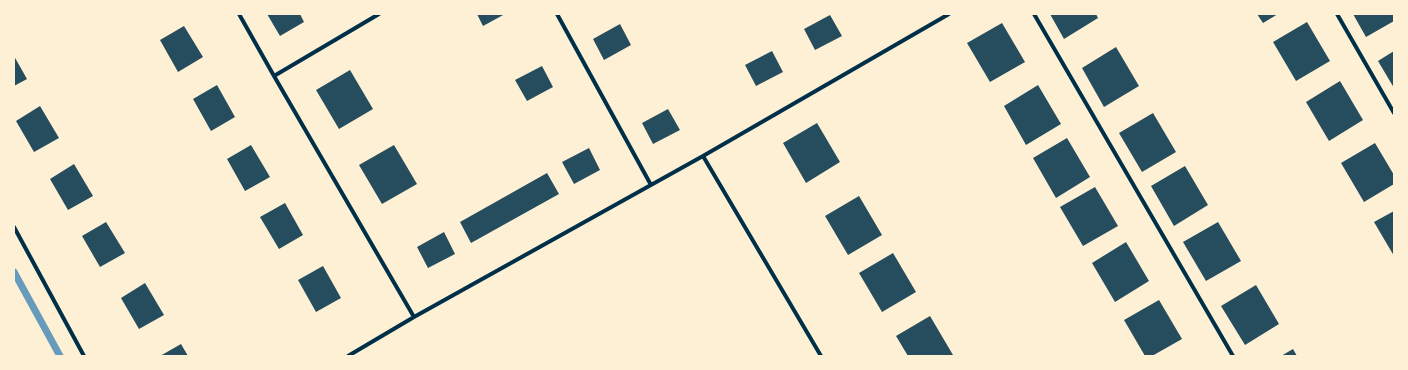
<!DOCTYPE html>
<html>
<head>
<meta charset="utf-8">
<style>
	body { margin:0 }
	#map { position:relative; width:1408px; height:370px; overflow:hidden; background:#fdf0d5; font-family:Spectral,serif }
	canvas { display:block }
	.frame { position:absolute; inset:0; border:15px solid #fdf0d5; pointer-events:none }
</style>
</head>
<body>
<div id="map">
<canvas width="1408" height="370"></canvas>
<div class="frame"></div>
</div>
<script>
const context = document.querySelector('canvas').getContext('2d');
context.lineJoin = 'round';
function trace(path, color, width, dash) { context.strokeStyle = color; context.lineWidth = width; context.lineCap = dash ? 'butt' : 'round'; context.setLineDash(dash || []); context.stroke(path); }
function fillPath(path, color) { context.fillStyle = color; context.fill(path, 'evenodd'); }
const stream = new Path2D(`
	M14,272L60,356`);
const building = new Path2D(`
	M267,14H300L304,22L280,36Z
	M477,14H505L483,26Z
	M1050,14H1096L1098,18L1064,39Z
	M1257,14H1278L1263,23Z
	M1353,14H1394V21L1366,37Z
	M830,15L842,36L815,50L804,29Z
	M1307,22L1330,61L1296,81L1273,42Z
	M1002,23L1025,62L990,82L967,43Z
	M620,24L631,45L604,60L593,39Z
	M184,26L203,57L178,72L160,40Z
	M1116,47L1139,86L1104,107L1082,68Z
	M772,51L783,72L756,86L745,65Z
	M1394,51V88L1378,61Z
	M14,56L27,79L14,86Z
	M542,66L553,87L527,101L515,80Z
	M350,70L373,109L339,129L316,90Z
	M1340,81L1363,120L1329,141L1306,102Z
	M217,85L235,117L211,131L193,99Z
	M1038,85L1061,124L1026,145L1004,106Z
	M40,106L59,138L34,152L16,121Z
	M668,109L680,130L653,144L642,123Z
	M1153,113L1176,152L1142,172L1119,133Z
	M817,123L840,162L806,183L783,143Z
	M1067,138L1090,177L1056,198L1033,158Z
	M1375,143L1394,175V184L1364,202L1341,163Z
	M251,145L270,177L245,191L227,159Z
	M394,145L417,184L382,204L359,165Z
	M589,148L600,170L574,184L562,162Z
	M74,164L93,196L68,210L50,179Z
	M1185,166L1208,205L1174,226L1151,186Z
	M547,173L559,194L471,243L460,222Z
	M1095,187L1118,226L1083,246L1060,207Z
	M859,196L882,235L848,255L825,216Z
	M285,203L303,235L279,249L260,217Z
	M1394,211V256L1374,222Z
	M106,222L125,253L100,267L82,236Z
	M1218,222L1241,261L1206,281L1183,242Z
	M444,232L455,254L428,268L417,247Z
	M1126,242L1149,281L1115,302L1092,263Z
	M893,253L916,292L882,312L859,273Z
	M323,266L341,298L316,312L298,280Z
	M145,283L164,315L139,329L121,298Z
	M1256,285L1279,324L1245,345L1221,306Z
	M1159,300L1182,339L1152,356H1145L1124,320Z
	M930,316L953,355L908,356L896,336Z
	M181,344L188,356H160Z
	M1293,349L1297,356H1281Z`);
const minor = new Path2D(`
	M239,14L274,76L414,317
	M557,14L651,185
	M1034,14L1233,356
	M1337,14L1394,113
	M274,76L379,14
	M703,156L821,356
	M14,227L84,356
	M348,356L414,317L703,156L949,14`);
trace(stream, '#669bbc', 7);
fillPath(building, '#264d5e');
trace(minor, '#003049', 4);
</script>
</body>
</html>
